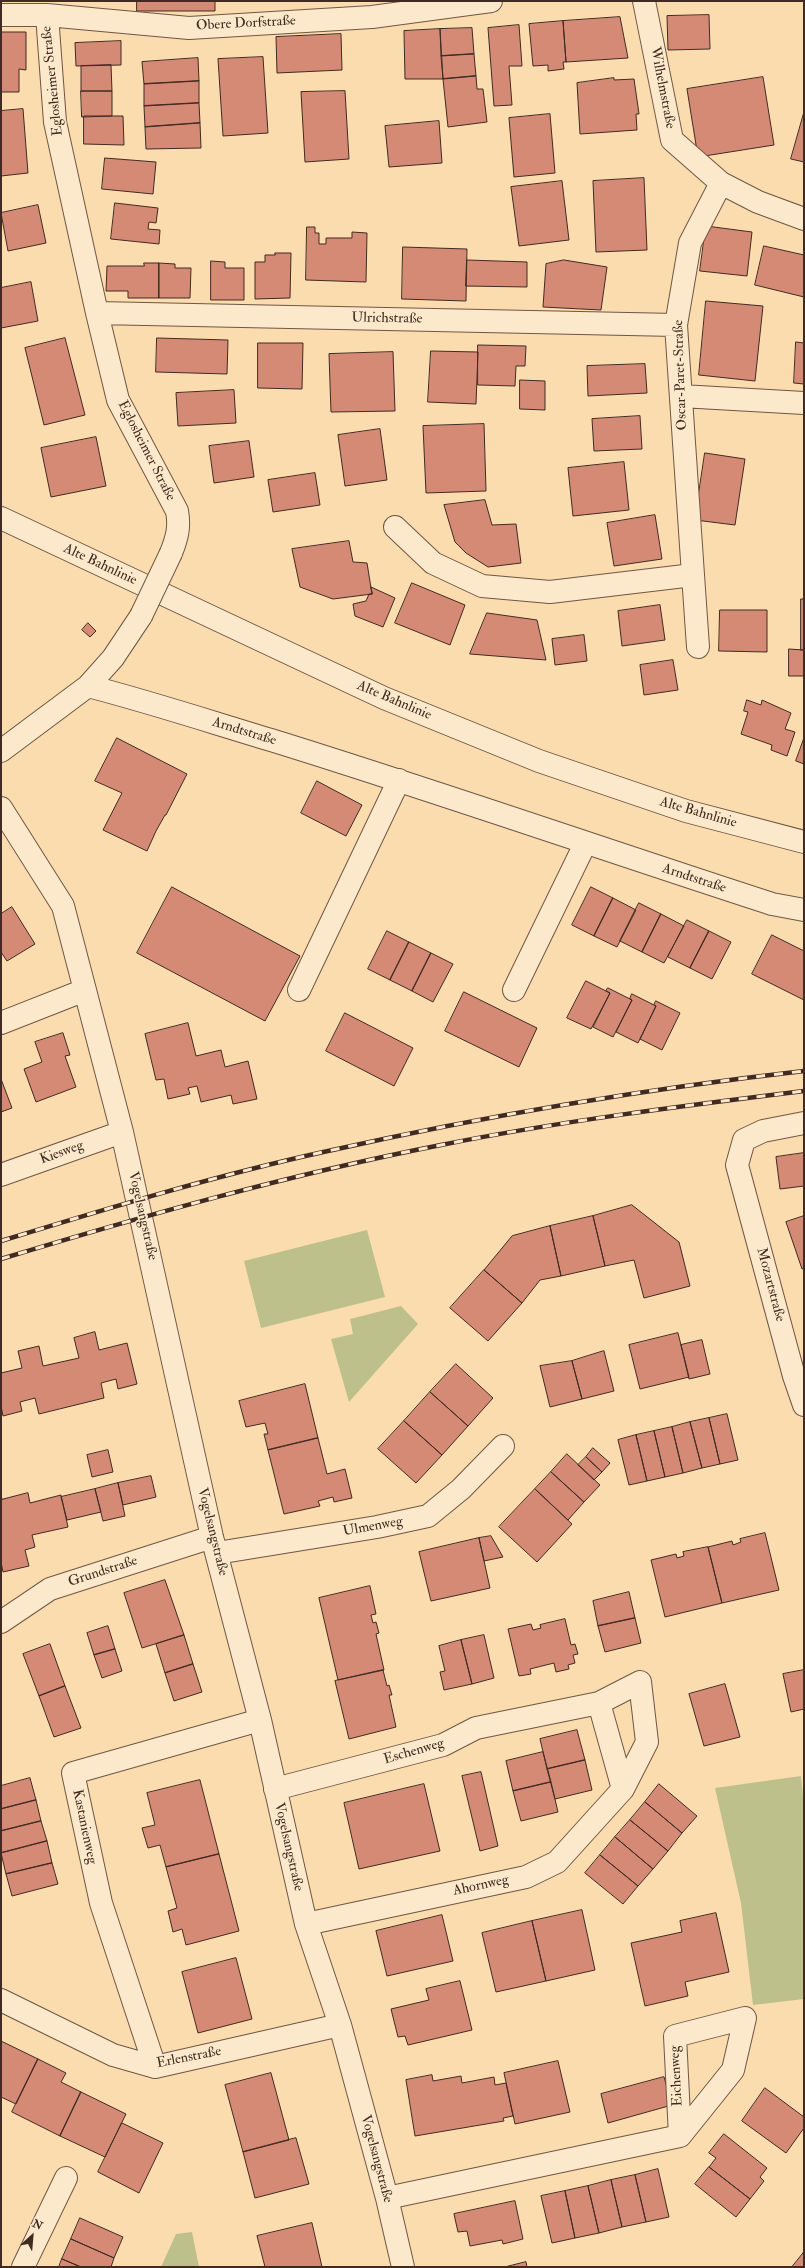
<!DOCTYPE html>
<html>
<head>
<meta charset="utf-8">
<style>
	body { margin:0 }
	#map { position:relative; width:805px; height:2268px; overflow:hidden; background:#fbdcae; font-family:"IM FELL Double Pica",serif }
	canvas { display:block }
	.frame { position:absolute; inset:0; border:2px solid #412a22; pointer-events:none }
	.north { position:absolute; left:12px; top:2216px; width:40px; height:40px; -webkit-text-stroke:3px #fce8ca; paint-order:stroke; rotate:26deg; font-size:11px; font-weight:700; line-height:16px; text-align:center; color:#412a22 }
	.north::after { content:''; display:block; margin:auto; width:14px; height:18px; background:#412a22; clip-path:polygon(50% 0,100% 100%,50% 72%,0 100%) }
</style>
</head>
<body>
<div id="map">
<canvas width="805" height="2268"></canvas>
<div class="frame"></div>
<div class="north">N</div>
</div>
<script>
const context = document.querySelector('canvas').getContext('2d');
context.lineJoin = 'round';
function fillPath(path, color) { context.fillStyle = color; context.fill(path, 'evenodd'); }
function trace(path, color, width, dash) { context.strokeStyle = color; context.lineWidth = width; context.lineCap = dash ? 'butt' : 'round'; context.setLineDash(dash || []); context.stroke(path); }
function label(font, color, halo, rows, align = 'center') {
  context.font = font + ' "IM FELL Double Pica",serif'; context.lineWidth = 3.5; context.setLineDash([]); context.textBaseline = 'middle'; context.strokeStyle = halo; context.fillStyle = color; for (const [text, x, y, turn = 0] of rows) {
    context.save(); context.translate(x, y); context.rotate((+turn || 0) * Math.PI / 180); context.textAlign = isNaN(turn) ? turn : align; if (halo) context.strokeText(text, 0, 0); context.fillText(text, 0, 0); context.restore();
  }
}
const green = new Path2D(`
	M367,1230L385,1297L261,1328L244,1261Z
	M401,1306L418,1324L349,1402L331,1339L353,1334L350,1319Z
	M801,1776L804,1806V1999L753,2005L741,1903L715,1788Z
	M192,2232L199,2267H161L176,2234Z`);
const building = new Path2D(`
	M137,1H215V11H137Z
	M709,15L710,49L668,50L667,16Z
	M620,17L628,58L566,62L563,21Z
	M563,21L566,62H563L564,69L548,71V65L533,66L529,24Z
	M519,25L522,66H509L512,105L494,106L488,28Z
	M472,28L474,54L441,56L440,29Z
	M440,29L443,79H405L404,31Z
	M1,32H26V70L19,69V92H1Z
	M341,34L342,70L277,73L276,37Z
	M121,41V65L76,66L75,43Z
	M474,54L476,76L443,79L441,56Z
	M263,57L268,133L223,136L218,59Z
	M198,58L199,81L144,84L142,62Z
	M111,65L112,91H81V66Z
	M476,76L477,89H483L487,122L448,127L443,79Z
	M763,77L774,145L698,157L687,89Z
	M614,78V80L634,79L639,114H636L637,130L580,134L577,83Z
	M199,81V103L144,106V84Z
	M81,91H112V116L82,117Z
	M345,91L349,159L305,162L301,92Z
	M199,103L200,123L145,127L144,106Z
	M23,109L28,173L1,176V111Z
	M804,112V162L791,159Z
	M550,114L555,173L514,177L509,118Z
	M84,116H123L124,145L84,144Z
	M439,121L442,163L389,167L385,126Z
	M200,123L201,148L146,149L145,127Z
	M105,158L156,162L153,194L102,189Z
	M644,178L647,250L596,252L593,181Z
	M562,181L569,240L519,246L511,187Z
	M115,203L158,208L156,223L149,222L148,229L160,230L159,244L111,239Z
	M38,205L46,243L8,251L1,213Z
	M706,226L752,232L747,276L700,271Z
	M307,227H315V233H319V244H326V238H352V232L367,233L366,282L306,280Z
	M764,246L804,255V297L755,285Z
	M403,247L467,249L466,301L402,299Z
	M275,253H291L290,298L255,299V262H265V255H275Z
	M467,260L527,262V287L466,286Z
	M564,260L607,267L601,310L543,307L546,264Z
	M211,261L225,262V268H244V300H211Z
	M144,263H159V298H128V291H106L107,266H144Z
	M159,263L175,264V268H191L190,298H159Z
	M31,282L38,321L1,328V288Z
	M706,301L763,306L755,381L699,375Z
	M65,338L85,415L44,425L25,348Z
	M157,338L228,340L227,374L156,372Z
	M796,342L804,343V384L794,383Z
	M258,343H303L302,389L258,388Z
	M478,345L526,346L525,366H516L515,386L478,385Z
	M431,351L478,352L476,404L428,402Z
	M393,352L395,411L331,412L329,354Z
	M645,364L647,393L588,396L587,366Z
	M520,380L545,381V410L520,409Z
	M234,390L236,423L178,426L176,393Z
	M640,416L642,449L594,451L592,419Z
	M484,424L486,491L426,493L423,426Z
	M380,429L387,480L345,486L338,435Z
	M96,437L106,486L51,497L41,448Z
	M249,441L254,477L214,483L209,446Z
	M705,453L745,459L735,525L695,520Z
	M624,462L629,510L573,516L568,468Z
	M315,473L320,505L273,512L268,480Z
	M485,500L492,525L516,524L521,563L488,567L466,553L455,542L444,505Z
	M655,515L662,559L614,566L607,523Z
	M349,541L353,562L367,563L372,594L333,599L300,587L292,549Z
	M412,583L465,605L450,645L395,623Z
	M371,587L395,598L383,627L355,616L353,604L366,601L369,594H372Z
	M801,599H804V650H801Z
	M660,605L665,640L622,646L618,611Z
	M720,610H767V652L719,651Z
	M487,613L537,620L546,660L470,654Z
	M88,623L96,631L90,637L82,630Z
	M584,635L587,661L555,665L552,639Z
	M789,649L804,650V676H789Z
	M673,660L678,690L644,695L640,665Z
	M747,700L761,705L762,700L791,713L785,729L795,732L787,756L771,750L772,745L741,734L748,712L744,711Z
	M117,738L187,774L166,815H165L156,831L147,851L103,830L122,793L95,781Z
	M804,738V764L796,761Z
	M317,781L362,805L346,836L301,813Z
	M172,887L300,956L265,1021L137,953Z
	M591,887L613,898L594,936L572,925Z
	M613,898L636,910L617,947L594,936Z
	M639,903L661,914L642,952L620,941Z
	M12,907L35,944L7,961L1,952V914Z
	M661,914L684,926L664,963L642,952Z
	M687,920L709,931L690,968L668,957Z
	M387,931L409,942L390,980L368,969Z
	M709,931L731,942L712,979L690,968Z
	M772,935L804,951V1000L752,974Z
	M409,942L431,953L412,991L390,980Z
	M431,953L453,964L433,1002L412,991Z
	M586,981L610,993L591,1029L567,1018Z
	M608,988L632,1000L613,1037L593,1027L610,993L606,991Z
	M464,992L537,1028L519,1067L445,1031Z
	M632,994L656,1006L638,1043L616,1032L632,1000L630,999Z
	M656,1001L680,1013L662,1050L640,1039L656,1006L654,1005Z
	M345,1013L413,1048L394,1086L326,1051Z
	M188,1023L196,1056L221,1050L225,1067L248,1061L257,1099L233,1104L231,1095L201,1102L197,1086L188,1088L190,1094L168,1099L164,1079L156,1080L145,1034Z
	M63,1033L70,1055L65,1056L76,1087L36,1102L24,1069L42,1062L35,1042Z
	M1,1079L12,1108L1,1112Z
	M804,1153V1186L780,1189L776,1157Z
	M632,1205L679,1242L690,1286L644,1298L634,1260L605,1266L593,1216Z
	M593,1216L605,1266L561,1276L550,1226Z
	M804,1216V1268L802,1269L786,1222Z
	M550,1226L561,1276L540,1280L522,1303L484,1270L512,1236Z
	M484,1270L522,1303L488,1341L450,1308Z
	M95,1332L99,1350L127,1343L137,1384L118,1389L116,1379L101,1383L104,1398L39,1414L35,1398L20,1402L22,1411L3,1416L1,1406V1373L22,1368L18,1351L39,1346L43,1366L79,1358L74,1338Z
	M678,1333L689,1377L640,1389L629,1345Z
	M702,1340L710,1374L689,1379L681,1345Z
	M604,1351L614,1391L582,1399L572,1361Z
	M572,1361L582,1399L550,1407L540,1366Z
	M456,1364L493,1398L468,1426L430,1392Z
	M305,1384L318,1438L268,1450L264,1434H268L265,1423L246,1427L239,1401Z
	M430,1392L468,1426L442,1455L404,1421Z
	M727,1414L738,1460L720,1464L709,1418Z
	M709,1418L720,1464L702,1468L690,1422Z
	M404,1421L442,1455L416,1483L378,1449Z
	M690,1422L702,1468L683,1473L672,1427Z
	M672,1427L683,1473L665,1477L654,1431Z
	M654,1431L665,1477L647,1481L636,1435Z
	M636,1435L647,1481L629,1485L618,1440Z
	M318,1438L327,1474L345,1469L352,1498L334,1502L333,1497L318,1501L320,1506L284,1514L268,1450Z
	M593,1448L610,1463L602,1472L586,1457Z
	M108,1450L113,1472L92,1477L87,1455Z
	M567,1454L600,1485L584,1502L551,1472Z
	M586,1457L602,1472L594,1480L578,1465Z
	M551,1472L584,1502L568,1520L535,1489Z
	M151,1476L156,1497L123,1505L118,1483Z
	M118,1483L125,1516L103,1521L95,1489Z
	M95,1489L101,1512L67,1520L61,1497Z
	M535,1489L572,1524L537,1562L499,1527Z
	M28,1493L30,1503L61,1495L68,1527L32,1535L35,1547L25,1550L29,1566L3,1572L1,1562V1496L2,1499Z
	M765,1533L779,1590L722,1603L708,1547L732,1541L733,1545L741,1542L740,1539Z
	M491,1536L503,1557L484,1561L479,1538Z
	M479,1538L490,1588L431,1601L419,1552Z
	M708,1547L722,1603L665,1617L651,1560L676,1554L677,1558L684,1556L683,1552Z
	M165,1580L184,1635L142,1648L124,1593Z
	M370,1586L376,1614L371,1615L373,1623L376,1622L379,1633L376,1634L384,1670L338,1680L319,1598Z
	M629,1592L635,1618L598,1626L593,1601Z
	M635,1618L641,1643L605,1652L598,1626Z
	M565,1619L571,1645L575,1644L578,1654L573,1655L575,1663L568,1665L569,1669L556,1672L554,1663L530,1669L531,1674L519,1676L508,1629L531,1624L533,1630L541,1628L540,1625Z
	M108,1626L115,1649L94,1655L87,1633Z
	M184,1635L193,1664L165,1673L156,1644Z
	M484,1635L494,1678L472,1684L461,1640Z
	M461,1640L472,1684L444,1690L440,1672L445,1671L439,1646Z
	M50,1644L65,1686L39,1696L23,1654Z
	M115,1649L122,1671L102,1678L94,1655Z
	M193,1664L202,1692L174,1701L165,1673Z
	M383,1670L387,1686L389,1685L392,1695H389L396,1727L349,1739L335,1681Z
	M804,1670V1709L791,1712L783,1674Z
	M725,1684L740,1737L704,1746L689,1694Z
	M65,1686L81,1728L54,1737L39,1696Z
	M577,1730L585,1760L547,1769L540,1739Z
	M543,1752L551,1782L513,1791L506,1761Z
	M585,1760L592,1790L555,1799L547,1769Z
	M481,1772L498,1846L480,1851L462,1776Z
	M30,1778L36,1800L1,1809V1786Z
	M200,1780L219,1854L166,1867L160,1845L148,1848L142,1828L155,1825L147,1793Z
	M551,1782L558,1812L521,1821L513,1791Z
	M424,1784L440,1851L359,1869L344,1803Z
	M659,1784L697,1816L682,1833L645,1802Z
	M36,1800L41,1821L1,1831V1809Z
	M645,1802L682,1833L668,1851L630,1820Z
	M630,1820L668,1851L653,1869L615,1837Z
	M41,1821L47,1841L1,1853V1831Z
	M615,1837L653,1869L638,1886L600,1855Z
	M47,1841L52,1863L6,1874L1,1853Z
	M219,1854L239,1931L186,1945L182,1929L173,1932L168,1911L177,1908L166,1867Z
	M600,1855L638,1886L623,1904L585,1873Z
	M52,1863L58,1884L12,1896L6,1874Z
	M582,1910L595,1970L546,1981L532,1921Z
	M716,1913L729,1972L685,1982L688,1996L645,2006L631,1943L682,1932L680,1921Z
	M442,1915L453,1961L387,1976L376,1931Z
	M532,1921L546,1981L496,1992L482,1933Z
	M236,1958L252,2019L198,2033L182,1972Z
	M460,1981L472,2030L408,2045L405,2036L398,2037L391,2009L429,2000L426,1989Z
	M1,2041L38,2059L16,2104L1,2097Z
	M38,2059L66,2073L61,2082L81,2092L60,2136L12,2112Z
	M558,2061L570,2112L515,2124L504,2073Z
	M271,2073L289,2140L243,2152L225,2085Z
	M432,2075L433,2081L461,2076L462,2083L494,2077L495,2085L506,2083L513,2116L503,2118L504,2121L415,2136L406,2080Z
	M664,2077L672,2105L608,2123L601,2094Z
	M765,2088L804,2117V2128L786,2153L742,2121Z
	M81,2092L126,2114L105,2157L60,2136Z
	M122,2123L163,2143L139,2193L98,2172Z
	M724,2134L767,2168L760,2177L764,2181L750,2199L709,2167L716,2158L709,2153Z
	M296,2138L309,2184L255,2198L243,2152Z
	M709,2167L750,2199L736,2217L695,2184Z
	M658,2169L669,2217L646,2222L635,2175Z
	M635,2175L646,2222L622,2227L611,2180Z
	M611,2180L622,2227L599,2233L588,2186Z
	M588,2186L599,2233L575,2238L565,2191Z
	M565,2191L575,2238L552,2243L541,2196Z
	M515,2201L523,2239L503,2244L502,2240L470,2246L467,2231L458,2232L454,2214Z
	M80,2218L123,2237L114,2258L71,2239Z
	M312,2223L322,2267H265L257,2236Z
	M71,2239L114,2258L111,2267H81L62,2259Z
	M804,2252V2267H792Z
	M62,2259L81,2267H59Z
	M526,2262L527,2267H505Z`);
const minor = new Path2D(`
	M644,1L672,140L721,183L758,202L804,219
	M1,15H47L189,28L372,17L491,1
	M47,15L55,122L97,313L118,400L177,511C180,527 177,538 171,553
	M97,313L676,325
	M681,396L804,403
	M395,527L433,563L482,586L550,592L693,575L676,325L690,243L721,183
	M693,575L698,647
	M88,686C150,702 211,722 271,740C439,792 605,850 772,904L804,910
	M1,751L88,686L113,658L141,616
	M1,808L63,906L122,1132L212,1537L260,1720L306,1924L340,2025L387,2198L403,2267
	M299,990L399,780
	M514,990L585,844
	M1,1023L85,990
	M804,1123L763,1131L744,1140L737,1165L794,1376L804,1405
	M1,1175L122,1132
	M217,1553L377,1527L428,1516L461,1489L503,1446
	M1,1622L50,1589L212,1537
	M275,1789L443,1745L476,1728L599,1703
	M306,1924L526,1877L557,1862L623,1789L647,1742L640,1682L599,1703L623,1789
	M1,2000L113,2055L155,2067L340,2025
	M155,2067L101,1903L73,1773L260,1720
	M387,2198L680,2136L733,2070L745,2018L675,2036L680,2136
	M23,2267L66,2178`);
const tertiary = new Path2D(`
	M1,518L384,698L539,761L686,811L804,842`);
const rail = new Path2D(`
	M1,1241C109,1208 217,1175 328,1151C485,1116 644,1089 804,1071
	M1,1259C146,1215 292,1174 441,1145C561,1121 682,1106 804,1091`);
const minorBridge = new Path2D(`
	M141,616L171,553`);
const streetNames = [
	["Obere Dorfstraße",246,24,-3],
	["Eglosheimer Straße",53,81,-96],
	["Wilhelmstraße",662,88,79],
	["Ulrichstraße",387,319,1],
	["Oscar-Paret-Straße",681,375,-92],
	["Eglosheimer Straße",146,451,63],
	["Alte Bahnlinie",100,565,25],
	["Alte Bahnlinie",394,701,23],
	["Arndtstraße",244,732,17],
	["Alte Bahnlinie",698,813,16],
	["Arndtstraße",694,879,18],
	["Kiesweg",62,1153,-20],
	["Vogelsangstraße",142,1216,77],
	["Mozartstraße",770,1285,75],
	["Ulmenweg",373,1527,-10],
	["Vogelsangstraße",212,1532,76],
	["Grundstraße",103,1572,-18],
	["Eschenweg",414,1752,-16],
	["Kastanienweg",84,1827,78],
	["Vogelsangstraße",288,1847,77],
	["Ahornweg",481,1886,-12],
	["Erlenstraße",189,2058,-11],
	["Eichenweg",677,2076,-93],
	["Vogelsangstraße",376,2159,75]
];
fillPath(green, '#bdc08b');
fillPath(building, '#d58a76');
trace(building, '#412a22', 1);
trace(minor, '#705645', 24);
trace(tertiary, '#705645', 24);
trace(minor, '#fce8ca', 22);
trace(tertiary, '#fce8ca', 22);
trace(rail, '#412a22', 4.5);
trace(rail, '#fce8ca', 3, [9]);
trace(minorBridge, '#705645', 24, []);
trace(minorBridge, '#fce8ca', 22);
label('14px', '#412a22', '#fce8ca', streetNames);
</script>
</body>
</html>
